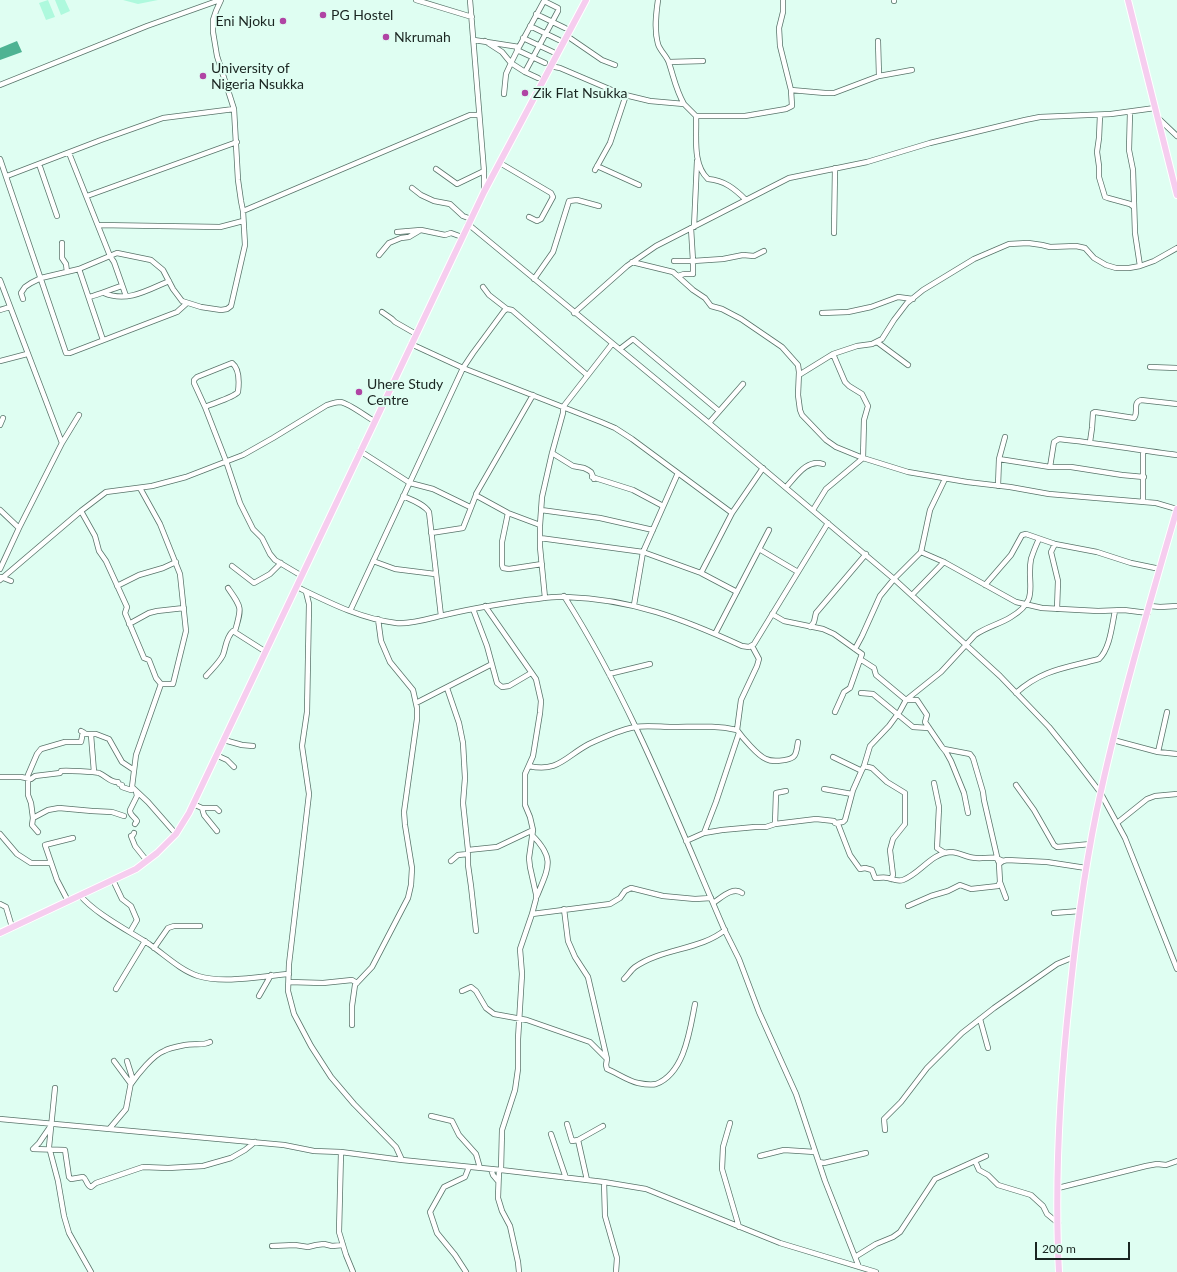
<!DOCTYPE html>
<html>
<head>
<meta charset="utf-8">
<style>
	body { margin:0 }
	#map { position:relative; width:1177px; height:1272px; overflow:hidden; background:#dffef2; font-family:Lato,sans-serif }
	canvas { display:block }
	.scale { position:absolute; left:1035px; top:1242px; width:95px; height:18px; box-sizing:border-box; border:2px solid #1a2521; border-top:0; padding-left:5px; font-size:12px; line-height:14px; white-space:nowrap; color:#1a2521; -webkit-text-stroke:3px #dffef2; paint-order:stroke }
</style>
</head>
<body>
<div id="map">
<canvas width="1177" height="1272"></canvas>
<div class="scale">200 m</div>
</div>
<script>
const context = document.querySelector('canvas').getContext('2d');
context.lineJoin = 'round';
function fillPath(path, color) { context.fillStyle = color; context.fill(path, 'evenodd'); }
function trace(path, color, width, dash) { context.strokeStyle = color; context.lineWidth = width; context.lineCap = dash ? 'butt' : 'round'; context.setLineDash(dash || []); context.stroke(path); }
function label(font, color, halo, rows, align = 'center') {
  context.font = font + ' Lato,sans-serif'; context.lineWidth = 4; context.setLineDash([]); context.textBaseline = 'middle'; context.strokeStyle = halo; context.fillStyle = color; for (const [text, x, y, turn = 0] of rows) {
    context.save(); context.translate(x, y); context.rotate((+turn || 0) * Math.PI / 180); context.textAlign = isNaN(turn) ? turn : align; if (halo) context.strokeText(text, 0, 0); context.fillText(text, 0, 0); context.restore();
  }
}
const green = new Path2D(`
	M48,0L55,17L46,20L39,3Z
	M55,0H65L70,11L61,15Z
	M123,0H158L138,4Z`);
const water = new Path2D(`
	M17,41L22,52L0,60V48Z`);
const minor = new Path2D(`
	M416,0L472,17
	M470,0L484,171V192
	M544,1L558,8V11L525,72L511,63L519,47Z
	M894,1V0
	M536,14L565,28
	M530,26L559,40
	M567,36L602,60L615,65
	M523,38L553,52
	M474,40L519,47
	M485,41L502,52L511,63L506,74L504,94
	M878,41L879,76
	M517,50L545,63
	M669,62L703,61
	M550,66L560,68L621,94L650,101L684,104C676,90 674,78 669,63C667,56 660,51 658,44C654,30 656,14 658,0
	M525,72L538,78
	M0,85L147,26L220,0
	M791,90L825,93H834L879,76L912,70
	M684,104L696,116H745L786,109L792,106L791,90L780,46L779,28L783,12V0
	M1130,112L1129,150L1133,170L1135,233L1140,266
	M1100,115L1099,138L1097,152L1099,166V177L1105,197L1108,198L1130,204L1134,207
	M696,116C697,136 692,164 708,179C724,180 735,189 746,200
	M1158,118L1177,136
	M69,153L110,256L114,262L126,296
	M0,159L66,353H70L177,312L187,303
	M500,163L551,193L553,197L541,219L537,221L529,217
	M39,164L57,216
	M597,166L639,185
	M436,169L457,184L484,171
	M595,170L610,143L626,95
	M7,176L101,140L163,118L234,109
	M412,188L421,195L434,201L450,204L463,216L471,219
	M87,196L237,142
	M243,211L470,115H479
	M468,224L709,423L894,579L1000,676L1049,727L1070,753L1100,792L1125,838L1177,969
	M98,225L220,227L243,221
	M694,227L697,161
	M691,228L693,261L723,259L743,255L754,256L764,251
	M397,232L421,230L445,235L451,233L462,237
	M834,233L835,168
	M62,243V258L66,264L67,272
	M379,255L389,243L401,238L409,237L419,231
	M674,261H693V274H684L678,276
	M632,262L673,272L693,290L705,298L711,306L722,309L741,319L782,347L798,365L799,372L798,395L800,410L802,415L826,440L836,447L863,458L908,472L967,482L1010,487L1049,494L1156,503L1177,509
	M79,269L103,340
	M534,279L553,252L569,201L577,200L599,206
	M0,280L62,443L19,528L0,569
	M483,287L489,295L507,309
	M104,293C127,303 148,290 169,281
	M89,297C101,294 111,289 122,286
	M23,299L21,293L25,287L31,283L41,278L79,269L117,253L151,260L163,270L173,289L182,301L201,307L221,310L227,309L231,306L245,245L243,211L241,201L238,180L234,109L217,56L213,32V20L216,11L221,0
	M0,310L10,307
	M382,312L392,319L395,322L416,334
	M574,313L627,266L656,246L789,178L867,162L930,143L1025,120L1040,117L1111,114L1155,108
	M822,313L848,312L871,307L898,297L913,299
	M877,342L908,365
	M411,344L463,368L601,422L615,428L632,439L732,513
	M620,349L633,339L719,411
	M0,361L27,354
	M1150,367L1177,368
	M799,375L833,354L857,346L872,344L882,339L894,320L907,303L923,290L974,259L1009,244L1028,243L1042,245L1050,247L1076,246L1085,248L1094,258L1106,265L1116,268H1129L1140,266L1154,261L1177,248
	M533,395L476,494L477,496L508,513L540,525
	M205,407C213,403 233,398 238,392C239,384 240,369 232,363L197,377L194,380V383L205,407L226,461L240,503L253,529L262,538L270,554L275,560L302,576
	M709,423L743,384
	M0,425L3,418
	M1090,442L1092,428L1093,413L1095,412L1134,418C1139,412 1132,403 1141,400L1177,404
	M62,443L79,415
	M360,451L410,483L433,489L470,507
	M552,453L573,466L584,468L588,470L591,472L594,479
	M999,459L1050,467H1071L1122,475L1144,477
	M1050,467L1054,442L1059,439C1098,443 1137,450 1177,455
	M592,477L633,490L663,506
	M998,486L999,459L1005,437
	M786,487C795,478 807,458 823,464
	M403,496C412,500 424,504 429,512L441,616
	M1143,502V451
	M0,510L19,528
	M541,510L600,518L653,530
	M813,510L826,489L863,458L864,420L868,406L862,394L849,386L845,382L833,354
	M81,511L95,536L99,551L106,561L127,607L125,613L144,658L149,660L156,678L161,684H173L186,631L180,574L160,524L140,488
	M508,513L502,542V565L503,568L509,569L542,564
	M431,533L463,528L476,495
	M540,538L643,552L701,573L737,592
	M1055,544L1051,552L1058,581L1057,609
	M759,549L798,572
	M921,552L944,562L1016,602L1042,608L1098,611L1124,610L1148,613
	M373,561L395,569L435,574
	M232,566L254,583L270,574L281,563
	M701,573L732,513L763,468
	M1,577L11,581
	M0,580L81,511L106,492L152,486L186,477L243,455L273,438L327,405C331,404 335,402 340,402C349,403 365,416 374,421
	M985,585L1011,555L1022,535L1026,534L1055,544L1097,552L1131,563L1160,569
	M117,586L139,575L163,568L176,562
	M297,587C328,602 361,619 396,623C411,625 434,617 449,614C475,608 500,604 527,600C539,599 553,596 566,597C632,599 683,619 742,646L749,647L754,644L828,523
	M228,588C242,608 242,607 235,631
	M306,592L309,604L307,712L302,746L309,794L289,964L288,991L294,1014L311,1046L331,1077L354,1104L396,1147L402,1160
	M912,595L944,562
	M564,596C631,701 676,818 725,931L739,959L759,1012L796,1094L825,1181L859,1267
	M545,598L540,547V525L542,497L552,453L563,413V407L612,344
	M634,605L643,552L678,473
	M485,606L536,679L541,701L540,713L533,756L525,774V805L530,817L533,830L529,858L530,867L536,894V899L532,914L520,949L522,974L518,1039V1069L515,1090L502,1130L501,1170
	M1150,606L1160,607L1177,606
	M473,609L487,646L497,683L502,687L509,686L531,673
	M350,611L463,368L473,353L504,311L507,309L512,310L587,375
	M772,614L784,621L823,629L834,634L862,654L850,688L844,692L835,712
	M129,624L149,613L157,611L184,608
	M810,627L814,622L816,613L866,554
	M715,634L769,530
	M855,649L862,636L880,596L894,579L921,552L930,510L945,479
	M860,659L874,668L876,675L906,700H917L927,715L925,722L942,747L946,752L951,761L964,793L968,813
	M609,674L650,664
	M206,676C212,669 219,663 223,655C226,647 226,637 233,631L266,652
	M161,684L136,755L132,787L148,802L176,834
	M447,688L459,723L463,743L465,778L463,803L468,850L497,847L533,830
	M861,693L873,694L913,727L929,728
	M1016,693C1043,669 1066,668 1099,659C1110,649 1112,625 1115,611
	M416,703L492,664
	M737,730L741,700L757,666L759,659L752,646
	M81,731L86,734H96L109,739L122,762L134,770
	M91,735L94,772
	M224,740L242,745L253,746
	M1113,740L1158,752L1177,754
	M944,749L970,754L973,758L983,792L984,800L998,861
	M1158,752L1167,712
	M216,755L227,760L234,767
	M529,766C558,773 566,756 589,744C604,737 620,730 635,727C647,725 661,727 672,727C694,727 715,725 737,730C742,737 758,756 766,759C772,762 778,761 785,760C797,758 796,753 798,742
	M864,766L872,768L887,782L905,793V824L893,839L890,850L893,875L891,879
	M861,772L864,766L870,746L889,726L900,711L906,700L941,672L975,635C986,627 1000,624 1011,617C1041,599 1026,585 1031,559C1033,553 1036,545 1039,539
	M0,777H21L31,779L35,776L60,773L61,771C65,770 96,772 99,773C106,776 111,783 118,782L119,784L122,785V787L131,790L134,789
	M934,783L939,807L937,848L945,853
	M1016,785L1034,810L1054,845L1057,847L1091,844
	M824,789L852,794
	M193,804L202,808L204,815L217,831
	M202,808H216L219,811
	M33,818L48,810L59,808L92,811L112,812L124,816
	M835,823L838,824L850,855L860,869L865,868L872,870L875,878C879,878 884,877 888,878C893,879 897,882 903,880C920,874 931,853 951,852C959,852 967,858 976,858C986,859 993,855 1003,861
	M1117,823L1147,799L1155,796L1177,794
	M135,824L137,821C135,817 129,815 130,810L137,796L136,791
	M775,824L776,793L786,791
	M38,832L32,825L33,818L31,803L28,795V775L37,754L41,749L65,742H81L83,732
	M134,833L133,835L131,836L135,846L147,861
	M704,833L722,830L755,827H766L775,824L816,819L834,821L835,823L843,822L845,820L853,790L861,772L860,770L833,757
	M0,834L17,854L31,863H51
	M532,835C556,859 548,868 537,896
	M686,841L704,833L716,802L739,733
	M468,850V865L471,886L476,931
	M451,861L458,855L468,854
	M113,880L122,899L131,906L137,920L130,932
	M1000,882L1006,898
	M80,895C94,913 129,931 149,944C165,955 180,970 198,976C224,984 262,976 289,974
	M68,901L57,880L45,845L73,838
	M713,903C721,898 733,886 742,893
	M0,904L6,907L12,927
	M908,906L931,896L948,891L960,885L971,889L998,886L1000,882L999,864L1003,861L1007,860L1047,862L1086,868
	M564,909L568,941L575,957L588,977L607,1059L606,1065L607,1069C617,1073 628,1081 638,1083C643,1084 652,1085 656,1084C685,1073 690,1029 695,1004
	M1054,913L1080,911
	M532,914L610,904L620,898L625,891L631,888L663,896L695,899L711,898
	M154,948L168,928L174,926H200
	M624,979C628,975 631,970 635,967C662,948 701,950 725,930
	M289,982L323,983L352,980L357,983
	M116,989L145,941
	M462,991L471,987L476,991L486,1008L494,1014L527,1020L590,1042L606,1058
	M259,996L271,975
	M980,1019L988,1048
	M352,1025V1006L355,985L372,967L408,898L411,885L412,868L405,825L404,812L417,719V708L413,690L390,662L381,641L378,619
	M114,1061L131,1084
	M131,1084C138,1074 153,1055 164,1051C169,1048 180,1046 185,1045C194,1043 203,1046 210,1042
	M55,1088L49,1147L58,1181L64,1216L69,1233L91,1272
	M431,1116L452,1121L459,1135L476,1154L480,1168
	M0,1119L284,1145L314,1151L341,1152L402,1160L501,1170L604,1182L646,1189L780,1243L876,1272
	M730,1123L723,1147L722,1169L739,1227
	M567,1124L572,1141L578,1140
	M50,1127L39,1143L33,1149L65,1150L69,1177L71,1179L83,1177C87,1179 86,1185 91,1187L96,1183L143,1167L168,1168L203,1166L231,1158L245,1150L255,1142
	M110,1128L126,1109L132,1077L127,1061
	M885,1130L884,1119L901,1102L927,1068L962,1033L994,1008L1057,964L1074,957
	M551,1134L566,1178
	M341,1152L339,1232L346,1255L353,1272
	M760,1156L784,1150L815,1152
	M975,1161L979,1170L988,1175L998,1185L1031,1195L1043,1206L1047,1214L1058,1223
	M819,1162L824,1163L866,1153
	M491,1169L493,1175L498,1181
	M499,1170L498,1198L502,1211L510,1226L518,1262L519,1272
	M587,1180L578,1140L603,1126
	M604,1182L605,1216L617,1258L616,1272
	M1058,1188L1146,1166L1157,1164L1166,1165L1177,1161
	M272,1246L295,1245L308,1247L316,1245L324,1244L332,1246L343,1245
	M855,1257L876,1244L893,1237L900,1232L935,1179L986,1156
	M466,1272L455,1255L437,1233L430,1212L444,1187L465,1177L469,1167`);
const major = new Path2D(`
	M1128,0L1177,195
	M0,933L136,869L157,853L176,834L189,813L484,192L586,0
	M1059,1272C1054,1179 1060,1084 1070,992C1077,925 1086,857 1101,791C1122,696 1150,602 1177,509`);
const markers = [
	[323,15,4,"#b044a4"],
	[283,21,4,"#b044a4"],
	[386,37,4,"#b044a4"],
	[203,76,4,"#b044a4"],
	[525,93,4,"#b044a4"],
	[359,392,4,"#b044a4"]
];
const poiNames = [
	["PG Hostel",331,15],
	["Eni Njoku",275,21,"right"],
	["Nkrumah",394,37],
	["University of",211,68],
	["Nigeria Nsukka",211,84],
	["Zik Flat Nsukka",533,93],
	["Uhere Study",367,384],
	["Centre",367,400]
];
fillPath(green, '#aef9dd');
fillPath(water, '#4eb393');
trace(minor, '#59746a', 6);
trace(major, '#fff', 8);
trace(minor, '#fff', 4.5);
trace(major, '#f6cdef', 6);
for (const [x, y, r, color] of markers) { const dot = new Path2D(); dot.arc(x, y, r, 0, 2 * Math.PI); context.fillStyle = color; context.fill(dot); trace(dot, '#dffef2', 1.5); }
label('14px', '#1a2521', '#dffef2', poiNames, 'left');
</script>
</body>
</html>
